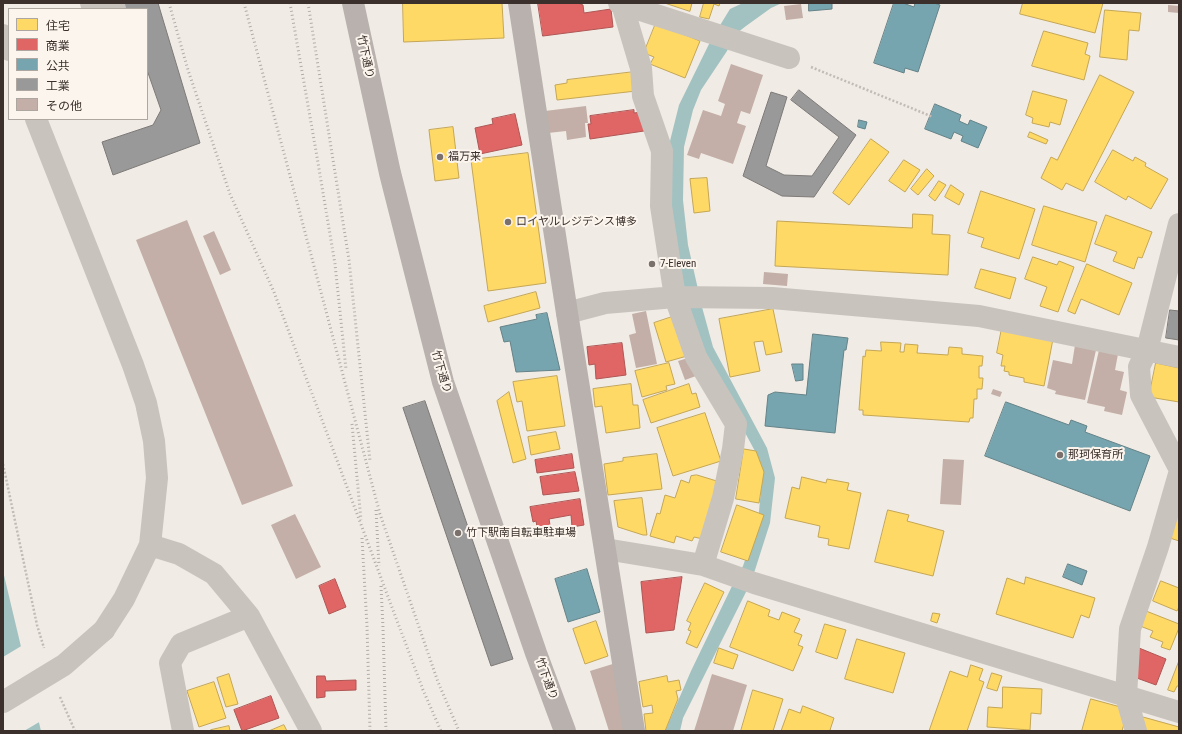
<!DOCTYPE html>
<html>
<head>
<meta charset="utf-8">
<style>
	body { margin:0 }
	#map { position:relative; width:1182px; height:734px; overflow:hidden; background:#f0ebe5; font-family:"Roboto Condensed","Noto Sans JP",sans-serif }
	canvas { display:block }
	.frame { position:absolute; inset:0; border:4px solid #3b302b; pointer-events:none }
	.legend { position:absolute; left:8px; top:8px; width:140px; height:112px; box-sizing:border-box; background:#fbf5ee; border:1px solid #aea6a0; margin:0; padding:5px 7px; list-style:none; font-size:12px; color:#3b302b }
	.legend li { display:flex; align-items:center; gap:8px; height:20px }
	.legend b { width:20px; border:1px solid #aea6a0 }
</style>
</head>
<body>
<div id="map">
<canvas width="1182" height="734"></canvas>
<div class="frame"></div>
<ul class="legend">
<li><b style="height:11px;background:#ffd966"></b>住宅</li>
<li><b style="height:11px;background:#e06666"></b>商業</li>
<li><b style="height:11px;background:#76a5af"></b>公共</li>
<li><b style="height:11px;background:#999"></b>工業</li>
<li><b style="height:11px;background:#c3afa7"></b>その他</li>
</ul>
</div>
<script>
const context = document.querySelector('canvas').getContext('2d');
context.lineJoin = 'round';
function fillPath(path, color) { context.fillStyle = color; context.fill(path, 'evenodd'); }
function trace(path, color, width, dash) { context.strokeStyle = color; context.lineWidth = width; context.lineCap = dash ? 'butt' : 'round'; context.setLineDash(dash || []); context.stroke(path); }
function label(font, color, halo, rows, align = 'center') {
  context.font = font + ' "Roboto Condensed","Noto Sans JP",sans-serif'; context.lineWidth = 4; context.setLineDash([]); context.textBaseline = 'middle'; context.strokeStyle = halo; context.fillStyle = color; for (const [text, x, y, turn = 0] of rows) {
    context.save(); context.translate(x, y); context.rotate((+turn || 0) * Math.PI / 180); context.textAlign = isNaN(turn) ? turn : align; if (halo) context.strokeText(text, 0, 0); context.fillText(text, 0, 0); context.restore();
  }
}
const water = new Path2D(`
	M743,3H782L771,8L746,26L733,36L727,51L701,90L693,110L684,147L683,200L688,245L702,307L713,347L767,448L775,478L770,523L755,570L747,590L683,718L680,731H665L691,671L733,584L743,566L758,522L762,479L756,453L701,351L670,248L669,145L679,105L711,40L730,9Z
	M3,571L41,731H3Z`);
const pier = new Path2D(`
	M23,645L41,721L24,731H3V657Z`);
const homes = new Path2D(`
	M403,3H502L504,38L404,42Z
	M665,3H692L690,11Z
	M704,3H720L719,6L714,4L709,19L700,17Z
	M1023,3H1103L1095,33L1020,14Z
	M1105,10L1141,13L1139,31L1129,30L1127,60L1100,57Z
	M656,23L700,41L685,78L650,64L654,57L644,53Z
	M1044,31L1088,43L1085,54L1090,56L1084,80L1032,66Z
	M634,72L636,91L557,100L555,85L567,83V80Z
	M1100,75L1134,92L1083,191L1066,183L1062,190L1041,178L1051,157L1057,160Z
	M1033,91L1067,100L1060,125L1050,122L1049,127L1032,123L1033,118L1026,115Z
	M453,127L459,178L435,181L429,130Z
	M1030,132L1048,140L1046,144L1028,137Z
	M871,139L889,152L849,205L833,193Z
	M1113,150L1133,161L1135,157L1146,163L1145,166L1168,179L1151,209L1128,196L1126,200L1095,182Z
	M528,153L546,283L488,291L471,160Z
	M904,160L920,170L905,192L889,181Z
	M927,169L934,176L918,195L911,189Z
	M707,178L710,211L694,213L690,179Z
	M939,181L946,185L935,201L929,196Z
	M951,185L964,194L959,205L945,197Z
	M981,191L1035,209L1019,259L981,247L984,238L968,233Z
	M1044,206L1097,222L1085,262L1032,245Z
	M913,214L933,215L932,234L950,235L948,275L775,266L777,221L912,228Z
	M1106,215L1152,232L1142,258L1138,257L1134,269L1113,261L1117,252L1095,244Z
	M1033,257L1057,265L1059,261L1074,267L1058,312L1040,306L1047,287L1025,279Z
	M1087,264L1132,283L1119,315L1081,299L1075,314L1068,311Z
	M981,269L1016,278L1010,299L975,288Z
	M536,292L540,308L488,322L484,306Z
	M773,309L782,352L766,355L763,341L754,342L760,371L730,377L719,319Z
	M675,316L687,356L666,362L654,323Z
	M1002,328L1053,339L1044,386L1024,382V378L1009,375V372L1004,371L1005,366H1001L1003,355L997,353Z
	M881,342L901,343L900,352H904L905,344L918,345L917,353L948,355L949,347L962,348V354L983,356L982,366H979V378H983L982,389H977V399H974L973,418H970L969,422L863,415V410H859L863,356L865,357L866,350L881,351Z
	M669,363L675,384L666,386L667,390L642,397L635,371Z
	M1156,363L1179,368V402L1149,397Z
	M557,376L565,426L527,431L522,401L517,402L513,382Z
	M631,384L633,405H638L640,428L606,433L602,406L595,407L593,389Z
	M689,384L692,394L696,393L700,407L651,423L643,400Z
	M509,392L526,459L513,463L497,401Z
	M705,413L721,461L673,476L657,428Z
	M556,432L560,449L531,455L528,437Z
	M744,449L756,451L764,472L759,503L736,499Z
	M657,454L662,489L608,495L604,464L623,461V458Z
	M697,475L720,482L703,539L694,537L692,541L676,536L674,543L650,536L657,513L660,514L665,495L675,498L681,480L689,483L691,476Z
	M802,477L826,483L827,479L849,483L847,490L861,493L849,549L828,545L829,539L818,537L820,526L785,518L792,487L799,489Z
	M642,498L647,535H643L618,527L614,501Z
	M737,505L764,515L748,561L721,552Z
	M1179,508V541L1167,537Z
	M888,510L909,515L907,521L944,531L933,576L875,562Z
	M1026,577L1095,598L1089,618L1081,615L1073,638L996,614L1007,578L1024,584Z
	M1161,581L1179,588V607L1177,611L1153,601Z
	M705,583L724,592L697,648L686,643L691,631L688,630L691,623L687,621Z
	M748,601L770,610L768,616L779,620L782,612L800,619L794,632L802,635L798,645L803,647L793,671L730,647Z
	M1146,611L1179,624V628L1170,650L1161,647L1163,642L1150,637L1153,631L1140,626Z
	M933,613L940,614L937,623L931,621Z
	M596,621L608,656L585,664L573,629Z
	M825,624L846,630L837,659L816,652Z
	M857,639L905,653L893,693L845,679Z
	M719,648L738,655L733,669L714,663Z
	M1179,661V686H1177L1174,692L1168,690Z
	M971,665L983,669L979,680L984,682L967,731H929L950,671L967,677Z
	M992,673L1002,676L997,691L987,688Z
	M229,674L238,704L226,707L217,678Z
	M667,676L668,682L679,680L681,690L676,691L678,699L665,731H646L644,714L653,713L652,705L643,707L639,682Z
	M214,682L226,718L199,727L187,691Z
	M1003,687L1042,689L1041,714L1031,713L1030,730L987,727L988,707L1002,708Z
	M753,690L783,699L773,731H741Z
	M1091,699L1128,709L1122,731H1082Z
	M803,706L834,718L830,730L833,731H781L789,709L800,713Z
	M1143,717L1179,727V731H1142Z
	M284,725L287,731H269Z
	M229,726L230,731H212L211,730Z`);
const shops = new Path2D(`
	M538,3H578L583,5L584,13L611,9L613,27L543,36Z
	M634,110V113L642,112L644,131L590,139L588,124H591L590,116Z
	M515,114L522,145L480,154L475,128L493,124L492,119Z
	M622,343L626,375L596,379L595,364L589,365L587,347Z
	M572,454L574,468L537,473L535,460Z
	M575,472L579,491L543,495L540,477Z
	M580,499L584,525L572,527L571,515L549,519L551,531L538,533L536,521L533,522L530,507Z
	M682,577L674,630L646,633L641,582Z
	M335,579L346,607L329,614L319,586Z
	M1139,648L1166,659L1156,685L1134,677Z
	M317,676H325L326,681L356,680V690L325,691V697L317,698Z
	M271,696L279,718L242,731L234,710Z`);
const public = new Path2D(`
	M809,3H832V9L809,11Z
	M894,3H903L914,7L915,3H934L940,5L918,72L905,68L904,73L874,63Z
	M935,104L961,115L959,121L968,125L970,120L987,127L978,148L961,141L963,136L954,132L951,139L925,129Z
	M859,120L867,122L865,129L858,127Z
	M547,313L560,370L516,372L510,341L504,342L500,327L537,319L536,315Z
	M813,334L848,338L846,350H844L835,433L765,426L768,395L775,392L806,395Z
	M792,364H803V380L796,381Z
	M1006,402L1069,425L1071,420L1087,426L1085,432L1150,456L1130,511L985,456Z
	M1068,564L1087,571L1082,585L1063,577Z
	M587,569L600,612L568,622L555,579Z`);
const industry = new Path2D(`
	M124,3H158L200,143L113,175L102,142L153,125L161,110L147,70V9H126Z
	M799,90L856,135L814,197L782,196L743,176L771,92L787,97L766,166L784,175L812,176L839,137L791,100Z
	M1170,310L1179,311V340L1166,338Z
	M425,401L513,659L491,666L403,408Z`);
const building = new Path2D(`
	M801,4L803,18L786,20L784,6Z
	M1168,5L1179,6V13L1168,12Z
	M731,64L763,75L750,114L741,111L737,123L746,126L733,164L701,153L699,159L687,155L703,110L721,116L725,104L718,101Z
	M586,106L588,123H585L586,137L567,140L566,131L548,133L545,111Z
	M187,220L293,486L242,505L136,240Z
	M214,231L231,270L220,275L203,236Z
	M764,272L788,274L787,286L763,284Z
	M646,311L657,364L636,368L629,335L636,333L632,314Z
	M1075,345L1096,350L1085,400L1055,394L1056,391L1047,388L1053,360L1072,364Z
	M1099,350L1118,354L1115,370L1124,372L1120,390L1127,392L1122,415L1104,411L1105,407L1087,403Z
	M688,358L696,376L685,380L678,361Z
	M993,389L1002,392L1000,397L991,394Z
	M943,459L964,460L961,505L940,504Z
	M295,514L321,567L296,579L271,525Z
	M616,663L627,731H609L590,671Z
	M712,674L747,685L733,731H694Z`);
const path = new Path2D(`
	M811,67L933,117
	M3,464L37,625L44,648
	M60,697L75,731`);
const minor = new Path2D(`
	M91,3L94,9
	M113,3L115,9
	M619,3L789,58
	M622,4L641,68L643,96L662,151L661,206L675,297L696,357L736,424L733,449L723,498L703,565
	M3,35L9,50
	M36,119L133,365L146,403L154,441L157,478L150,545L124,599L104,630
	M1179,224L1147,350L1139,367L1141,395L1179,468
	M567,313L605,303L675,297L772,298L979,316L1179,357
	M150,545L179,554L214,574L249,616L311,731
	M605,549L703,565L754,583L1179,712
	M183,731L170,663L181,644L249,616
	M1136,731L1126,696L1130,629L1158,547L1179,474`);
const major = new Path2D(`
	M353,3L390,173L443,382L536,653L565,731
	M519,3L567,313L634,731`);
const rail = new Path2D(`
	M169,3L188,70L230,194L274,292L423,690L441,731
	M244,3L380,514L438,682L459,731
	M290,3L316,151L335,264L346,369
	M308,3L349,260L370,461
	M352,424L361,520
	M376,510L379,566
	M362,538L367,626L370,731
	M381,586L383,628L386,731`);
const minorBridge = new Path2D(`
	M3,702L64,665L104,630`);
const markers = [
	[440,157,4,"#7a716c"],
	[508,222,4,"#7a716c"],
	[652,264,4,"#7a716c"],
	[1060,455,4,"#7a716c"],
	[458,533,4,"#7a716c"]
];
const streetNames = [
	["竹下通り",365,57,78],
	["竹下通り",441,372,74],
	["竹下通り",546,679,70]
];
const poiNames = [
	["福万来",448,157],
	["ロイヤルレジデンス博多",516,222],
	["7-Eleven",660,264],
	["那珂保育所",1068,455],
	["竹下駅南自転車駐車場",466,533]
];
fillPath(water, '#a1c2c1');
fillPath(pier, '#f0ebe5');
fillPath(homes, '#ffd966');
trace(homes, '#c4a654', 1);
fillPath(shops, '#e06666');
trace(shops, '#ae5654', 1);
fillPath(public, '#76a5af');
trace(public, '#648287', 1);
fillPath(industry, '#999');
trace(industry, '#7d7a78', 1);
fillPath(building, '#c3afa7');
trace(path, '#c2bbb6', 2.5, [2, 2]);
trace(minor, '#c9c3be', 22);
trace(major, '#b8b1ad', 22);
trace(rail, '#b1aca8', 3, [1, 3]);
trace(minorBridge, '#c9c3be', 22);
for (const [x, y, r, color] of markers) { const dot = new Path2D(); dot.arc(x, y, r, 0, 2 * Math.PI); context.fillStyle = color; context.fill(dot); trace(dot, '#fbf5ee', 1.5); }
label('11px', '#3b302b', '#fbf5ee', streetNames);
label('11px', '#3b302b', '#fbf5ee', poiNames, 'left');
</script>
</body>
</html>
